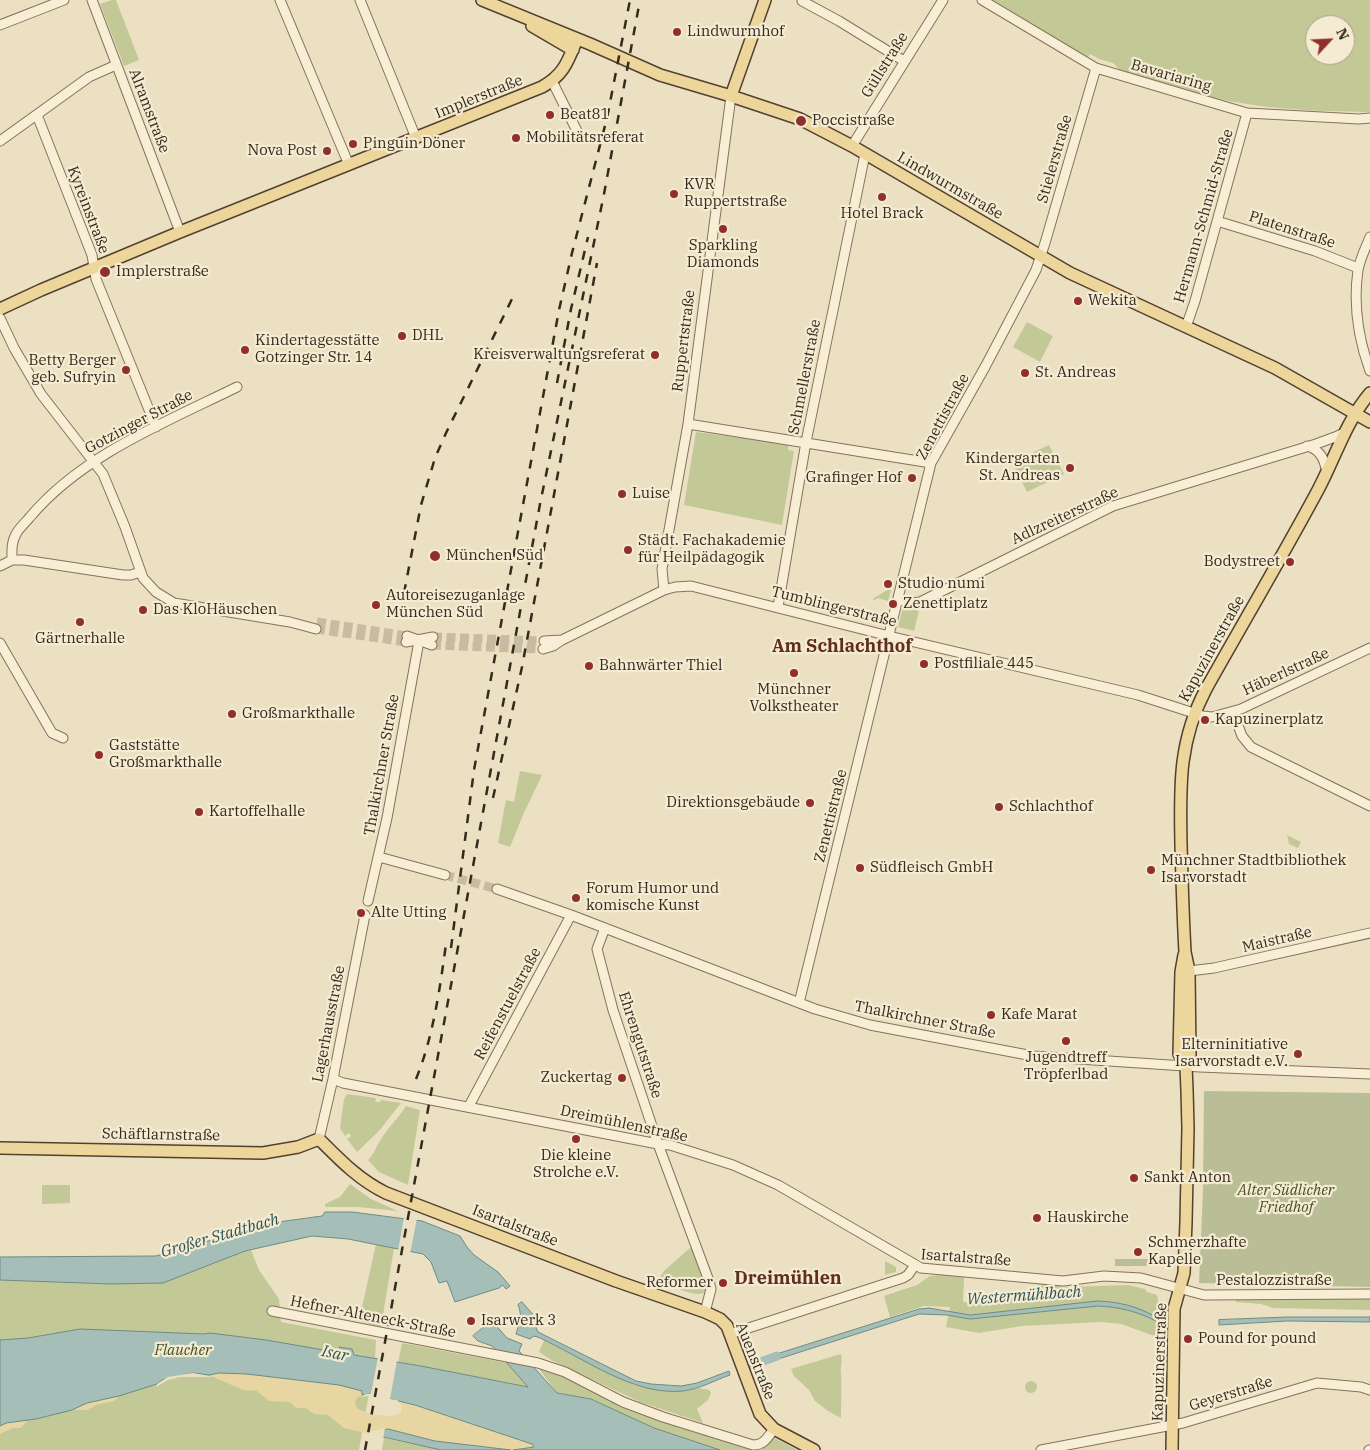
<!DOCTYPE html>
<html>
<head>
<meta charset="utf-8">
<style>
	body { margin:0 }
	#map { position:relative; width:1370px; height:1450px; overflow:hidden; background:#ece0c3; font-family:"IBM Plex Serif",serif }
	canvas { display:block }
	.north { position:absolute; left:1305px; top:15px; width:50px; height:50px; box-sizing:border-box; background:#f4ebd2; border:1px solid #a89e8a; border-radius:50%; rotate:65deg; font-size:14px; font-weight:700; line-height:20px; text-align:center; color:#352a1e }
	.north::after { content:''; display:block; margin:auto; width:18px; height:22px; background:#912f2d; clip-path:polygon(50% 0,100% 100%,50% 72%,0 100%) }
</style>
</head>
<body>
<div id="map">
<canvas width="1370" height="1450"></canvas>
<div class="north">N</div>
</div>
<script>
const context = document.querySelector('canvas').getContext('2d');
context.lineJoin = 'round';
function fillPath(path, color) { context.fillStyle = color; context.fill(path, 'evenodd'); }
function trace(path, color, width, dash) { context.strokeStyle = color; context.lineWidth = width; context.lineCap = dash ? 'butt' : 'round'; context.setLineDash(dash || []); context.stroke(path); }
function label(font, color, halo, rows, align = 'center') {
  context.font = font + ' "IBM Plex Serif",serif'; context.lineWidth = 4.5; context.setLineDash([]); context.textBaseline = 'middle'; context.strokeStyle = halo; context.fillStyle = color; for (const [text, x, y, turn = 0] of rows) {
    context.save(); context.translate(x, y); context.rotate((+turn || 0) * Math.PI / 180); context.textAlign = isNaN(turn) ? turn : align; if (halo) context.strokeText(text, 0, 0); context.fillText(text, 0, 0); context.restore();
  }
}
const green = new Path2D(`
	M112,0H116L139,60L124,66L100,4Z
	M988,0H1370V112C1329,111 1288,111 1247,104C1205,98 1163,84 1121,71L1113,63L1099,59L1090,54L1088,57ZM1315,25H1345V55H1315Z
	M1027,322L1053,336L1040,362L1013,347Z
	M696,432L789,444L788,450L794,451L782,525L684,505Z
	M1049,445L1064,474L1027,492L1012,462Z
	M889,589L891,590L888,601L878,598L873,601L874,598Z
	M903,607L919,611L914,631L898,627Z
	M520,771L542,775L523,815L510,847L498,843L506,800L514,802Z
	M1287,835L1301,842L1298,848L1289,844Z
	M347,1094L376,1098L375,1102H380L381,1100L401,1103L379,1131L357,1152L347,1139L351,1136L349,1133L345,1136L340,1128L344,1099Z
	M406,1106L420,1110L408,1185L379,1172L368,1160C374,1154 376,1147 381,1139C388,1127 399,1118 406,1106Z
	M350,1184L371,1199L398,1211L358,1207H325V1204L340,1197Z
	M42,1185H70V1203L42,1204Z
	M239,1234L245,1251L251,1250L259,1270L279,1299L281,1322L376,1340L375,1359L359,1450H0V1257L156,1256Z
	M376,1244L394,1248L381,1327L359,1321Z
	M692,1246L706,1292C695,1299 670,1285 658,1280L664,1271Z
	M885,1261L896,1267V1272L885,1275Z
	M941,1275L964,1277L963,1302L984,1303L1038,1294V1284L1068,1287L1128,1285L1145,1289L1147,1292L1157,1295L1158,1299L1157,1337L1121,1324L1101,1322L1022,1326L979,1333L946,1327L950,1307L924,1306L890,1317L884,1296L917,1285L930,1276Z
	M1236,1298H1370V1310L1273,1308L1261,1304L1236,1302Z
	M544,1340L634,1385L662,1390L682,1391L699,1388L709,1390L711,1393L708,1400L697,1409L703,1423L640,1402L553,1361L539,1352Z
	M402,1343L508,1363L529,1387L421,1366L398,1363Z
	M841,1354C843,1361 840,1366 841,1373C842,1388 841,1402 841,1418L828,1411L815,1401L809,1390L794,1376L791,1369Z
	M539,1369L554,1371L654,1418L754,1450H720L708,1447L654,1428L591,1399L557,1393Z
	M1025 1387a6 6 0 1 1 12 0a6 6 0 1 1-12 0Z
	M772,1437L798,1450H760Z
	M384,1438L441,1450H382Z`);
const sand = new Path2D(`
	M219,1373C267,1375 316,1379 363,1391L362,1395L357,1398L355,1402L356,1407C363,1414 392,1420 401,1412L402,1406L397,1400L415,1405L533,1444L534,1447L513,1450L370,1434L344,1428L328,1415L314,1414L306,1408H296L290,1402L269,1401L257,1391L243,1390L209,1375Z
	M119,1396L114,1401L96,1405L87,1410H72L87,1403Z
	M28,1420L21,1428H13L0,1434V1426L6,1423Z`);
const cemetery = new Path2D(`
	M1204,1091L1370,1093V1287L1199,1283L1203,1190Z
	M1115,1259H1171V1266H1115Z`);
const water = new Path2D(`
	M325,1212H352L422,1221L460,1236L467,1247L474,1255L498,1272L510,1286L506,1289L503,1285L499,1288L455,1302L447,1281L439,1283L431,1262L423,1254L348,1239L312,1236L245,1251L163,1283L111,1284L0,1280V1257L156,1256L271,1223L322,1216Z
	M1098,1301C1119,1302 1137,1306 1156,1317V1321C1136,1311 1119,1307 1098,1306L970,1319L947,1315L919,1314L769,1362L767,1357L919,1309L929,1308L970,1315Z
	M522,1302L538,1320L536,1328L538,1332L636,1381L651,1384L681,1386L697,1383L729,1371L730,1375C715,1380 700,1389 683,1391C633,1396 584,1358 540,1338L534,1336L530,1339L516,1334C519,1324 523,1315 518,1305Z
	M1287,1317H1370V1322L1287,1321L1219,1325V1320Z
	M492,1321L507,1338L522,1344L519,1351L557,1393L591,1399L654,1428L720,1450H513L534,1447L532,1444L415,1405L369,1394L362,1395V1391L339,1385L247,1374L219,1373L209,1375L193,1373L162,1380L157,1384L119,1396L87,1403L72,1410L36,1419L6,1423L0,1426V1340L28,1338L80,1329L204,1334L210,1333L266,1340L341,1353L339,1347L352,1349L354,1355L421,1366L528,1387L492,1346L478,1341L473,1336Z
	M388,1429L435,1441L511,1450H441L370,1434Z`);
const pier = new Path2D(`
	M404,1217L417,1218L410,1254L398,1251Z
	M378,1357L397,1360L390,1399L397,1400L401,1404L369,1396L360,1397L366,1394H371Z
	M193,1373L214,1377H180L168,1380L156,1387L157,1384L168,1377Z
	M385,1428L383,1440L367,1435L369,1432Z`);
const canal = new Path2D(`
	M750,1366L777,1356`);
const minorTunnel = new Path2D(`
	M317,622L407,636
	M316,629L406,642
	M433,637L544,641
	M432,645L543,649
	M445,875L497,889`);
const minor = new Path2D(`
	M92,0L180,232
	M280,0L349,165
	M360,0L416,138
	M982,0L1096,68L1247,113L1359,119L1370,118
	M802,1L839,21L904,61
	M0,25L64,0
	M552,81L580,137
	M37,115L92,255L96,279L156,427
	M0,141L89,77L116,65
	M852,146L943,0
	M1217,221L1315,251L1358,268
	M1370,237C1366,247 1360,259 1358,270C1353,305 1358,338 1370,371
	M0,318L14,348L41,394L103,474L125,527L143,578L156,592L174,603L290,622L316,629
	M1186,327L1195,301L1247,113
	M688,424L931,463
	M1307,446C1321,450 1324,459 1327,472
	M12,560C12,551 11,543 16,534C19,528 26,522 30,517C82,455 166,422 237,387
	M0,566L12,560H24L123,575H131L140,572
	M664,590L662,569L688,424L731,96
	M899,600L912,603L920,602L1113,506L1316,444L1335,437L1346,432
	M778,607L806,442L865,154
	M407,636L432,645
	M544,641L562,640
	M406,642L433,637
	M0,643L52,733L63,738
	M543,649L553,646L562,640L664,590L675,587L691,586L889,636L1138,695L1203,716L1212,717L1241,709L1370,648
	M1233,712L1242,736L1251,747L1370,806
	M379,857L445,875
	M497,889L571,915L815,1009L870,1025L1033,1056L1200,1067L1370,1074
	M368,901L387,818L419,641
	M605,928L597,949L613,1010L658,1144L709,1281L711,1289L705,1312
	M1189,971L1214,968L1370,933
	M799,1003L931,463L985,367L1036,270L1045,243L1096,68
	M333,1079L343,1083L658,1144L670,1145L733,1165L778,1185L921,1268L1063,1281L1104,1276L1141,1278L1204,1295L1370,1294
	M469,1106L571,915
	M319,1139L333,1079L365,915
	M272,1311L538,1363L565,1372L623,1402L663,1417L753,1445C764,1445 768,1437 774,1429
	M730,1334L903,1278L908,1275L915,1265
	M1041,1450L1183,1423L1317,1383L1361,1387L1370,1390
	M1369,1450H1370`);
const major = new Path2D(`
	M482,0L590,44L660,75L731,96L800,119L852,146L1070,273L1275,368L1370,422
	M532,26L573,50
	M731,96L765,0
	M0,309L41,290L180,232L542,87C564,75 568,61 577,39
	M1186,1066L1190,1055L1189,971L1185,952C1183,916 1182,881 1181,845C1180,787 1178,742 1206,689C1243,623 1282,557 1318,490C1335,458 1346,421 1370,393
	M0,1148L263,1153L298,1147L319,1139C340,1160 359,1180 386,1193L616,1281L705,1312L720,1319L727,1326L760,1414L774,1429L814,1450
	M1172,1450L1174,1309L1184,1273L1186,1222L1188,1128L1187,1090L1186,1066L1179,1054L1181,972L1184,955`);
const rail = new Path2D(`
	M557,383L571,309L588,237
	M404,593L421,505L435,458L446,433L513,297
	M493,798L522,667L597,263
	M451,948L474,770L559,310L572,253L607,118L630,0
	M416,1079C433,1038 440,988 446,944
	M365,1450L540,504L604,194L640,0`);
const markers = [
	[677,32,5,"#912f2d"],
	[550,115,5,"#912f2d"],
	[801,121,6,"#912f2d"],
	[516,138,5,"#912f2d"],
	[353,144,5,"#912f2d"],
	[327,151,5,"#912f2d"],
	[674,194,5,"#912f2d"],
	[882,197,5,"#912f2d"],
	[723,229,5,"#912f2d"],
	[105,272,6,"#912f2d"],
	[1078,301,5,"#912f2d"],
	[402,336,5,"#912f2d"],
	[245,350,5,"#912f2d"],
	[655,355,5,"#912f2d"],
	[126,370,5,"#912f2d"],
	[1025,373,5,"#912f2d"],
	[1070,468,5,"#912f2d"],
	[912,478,5,"#912f2d"],
	[622,494,5,"#912f2d"],
	[628,550,5,"#912f2d"],
	[435,556,6,"#912f2d"],
	[1290,562,5,"#912f2d"],
	[888,584,5,"#912f2d"],
	[893,604,5,"#912f2d"],
	[376,605,5,"#912f2d"],
	[143,610,5,"#912f2d"],
	[80,622,5,"#912f2d"],
	[924,664,5,"#912f2d"],
	[589,666,5,"#912f2d"],
	[794,673,5,"#912f2d"],
	[232,714,5,"#912f2d"],
	[1205,720,5,"#912f2d"],
	[99,755,5,"#912f2d"],
	[810,803,5,"#912f2d"],
	[999,807,5,"#912f2d"],
	[199,812,5,"#912f2d"],
	[860,868,5,"#912f2d"],
	[1151,870,5,"#912f2d"],
	[576,898,5,"#912f2d"],
	[361,913,5,"#912f2d"],
	[991,1015,5,"#912f2d"],
	[1066,1041,5,"#912f2d"],
	[1298,1054,5,"#912f2d"],
	[622,1078,5,"#912f2d"],
	[576,1139,5,"#912f2d"],
	[1134,1178,5,"#912f2d"],
	[1037,1218,5,"#912f2d"],
	[1138,1252,5,"#912f2d"],
	[723,1283,5,"#912f2d"],
	[471,1321,5,"#912f2d"],
	[1188,1339,5,"#912f2d"]
];
const poiNames = [
	["Lindwurmhof",687,32],
	["Beat81",560,115],
	["Poccistraße",812,121],
	["Mobilitätsreferat",526,138],
	["Pinguin Döner",363,144],
	["Nova Post",317,151,"right"],
	["KVR",684,185],
	["Ruppertstraße",684,202],
	["Hotel Brack",882,214,"center"],
	["Sparkling",723,246,"center"],
	["Diamonds",723,263,"center"],
	["Implerstraße",116,272],
	["Wekita",1088,301],
	["DHL",412,336],
	["Kindertagesstätte",255,341],
	["Gotzinger Str. 14",255,358],
	["Kreisverwaltungsreferat",645,355,"right"],
	["Betty Berger",116,361,"right"],
	["geb. Sufryin",116,378,"right"],
	["St. Andreas",1035,373],
	["Kindergarten",1060,459,"right"],
	["St. Andreas",1060,476,"right"],
	["Grafinger Hof",902,478,"right"],
	["Luise",632,494],
	["Städt. Fachakademie",638,541],
	["für Heilpädagogik",638,558],
	["München Süd",446,556],
	["Bodystreet",1280,562,"right"],
	["Studio numi",898,584],
	["Autoreisezuganlage",386,596],
	["München Süd",386,613],
	["Zenettiplatz",903,604],
	["Das KloHäuschen",153,610],
	["Gärtnerhalle",80,639,"center"],
	["Postfiliale 445",934,664],
	["Bahnwärter Thiel",599,666],
	["Münchner",794,690,"center"],
	["Volkstheater",794,707,"center"],
	["Großmarkthalle",242,714],
	["Kapuzinerplatz",1215,720],
	["Gaststätte",109,746],
	["Großmarkthalle",109,763],
	["Direktionsgebäude",800,803,"right"],
	["Schlachthof",1009,807],
	["Kartoffelhalle",209,812],
	["Münchner Stadtbibliothek",1161,861],
	["Isarvorstadt",1161,878],
	["Südfleisch GmbH",870,868],
	["Forum Humor und",586,889],
	["komische Kunst",586,906],
	["Alte Utting",371,913],
	["Kafe Marat",1001,1015],
	["Elterninitiative",1288,1045,"right"],
	["Isarvorstadt e.V.",1288,1062,"right"],
	["Jugendtreff",1066,1058,"center"],
	["Tröpferlbad",1066,1075,"center"],
	["Zuckertag",612,1078,"right"],
	["Die kleine",576,1156,"center"],
	["Strolche e.V.",576,1173,"center"],
	["Sankt Anton",1144,1178],
	["Hauskirche",1047,1218],
	["Schmerzhafte",1148,1243],
	["Kapelle",1148,1260],
	["Reformer",713,1283,"right"],
	["Isarwerk 3",481,1321],
	["Pound for pound",1198,1339]
];
const streetNames = [
	["Güllstraße",885,65,-58],
	["Bavariaring",1171,76,16],
	["Implerstraße",479,97,-22],
	["Alramstraße",149,111,69],
	["Stielerstraße",1055,159,-74],
	["Lindwurmstraße",950,186,30],
	["Kyreinstraße",88,210,69],
	["Hermann-Schmid-Straße",1204,216,-74],
	["Platenstraße",1292,230,18],
	["Ruppertstraße",684,341,-83],
	["Schmellerstraße",805,377,-79],
	["Zenettistraße",943,417,-62],
	["Gotzinger Straße",139,422,-28],
	["Adlzreiterstraße",1065,516,-25],
	["Tumblingerstraße",834,607,14],
	["Kapuzinerstraße",1212,649,-61],
	["Häberlstraße",1286,672,-25],
	["Thalkirchner Straße",382,765,-80],
	["Zenettistraße",831,816,-76],
	["Maistraße",1277,940,-13],
	["Reifenstuelstraße",508,1004,-62],
	["Thalkirchner Straße",925,1020,11],
	["Lagerhausstraße",329,1024,-79],
	["Ehrengutstraße",640,1045,72],
	["Dreimühlenstraße",624,1124,12],
	["Schäftlarnstraße",161,1135,1],
	["Isartalstraße",515,1226,21],
	["Isartalstraße",966,1258,4],
	["Pestalozzistraße",1274,1281],
	["Hefner-Alteneck-Straße",373,1317,11],
	["Auenstraße",755,1361,68],
	["Kapuzinerstraße",1160,1362,-88],
	["Geyerstraße",1231,1394,-17]
];
const parkNames = [
	["Alter Südlicher",1286,1191],
	["Friedhof",1286,1208],
	["Flaucher",183,1351]
];
const waterNames = [
	["Großer Stadtbach",220,1236,-16],
	["Westermühlbach",1024,1296,-4],
	["Isar",335,1354,12]
];
const quarterNames = [
	["Am Schlachthof",842,647],
	["Dreimühlen",788,1279]
];
fillPath(green, '#c2c997');
fillPath(sand, '#e7d6a1');
fillPath(cemetery, '#b9be96');
fillPath(water, '#a5bfb8');
trace(water, '#6c8c85', 1);
fillPath(pier, '#ece0c3');
trace(canal, '#a5bfb8', 9);
trace(minorTunnel, '#c7bca2', 9, [9, 4.5]);
trace(minor, '#85725b', 11);
trace(major, '#53402f', 14);
trace(minor, '#f7eed5', 9);
trace(major, '#edd69c', 11);
trace(rail, '#352a1e', 2.5, [9, 9]);
for (const [x, y, r, color] of markers) { const dot = new Path2D(); dot.arc(x, y, r, 0, 2 * Math.PI); context.fillStyle = color; context.fill(dot); trace(dot, '#f4ebd2', 2); }
label('15px', '#352a1e', '#f4ebd2', poiNames, 'left');
label('15px', '#352a1e', '#f4ebd2', streetNames);
label('italic 15px', '#455126', '#f4ebd2', parkNames);
label('italic 16px', '#2e5553', '#f4ebd2', waterNames);
label('bold 18px', '#602e1f', '#f4ebd2', quarterNames);
</script>
</body>
</html>
